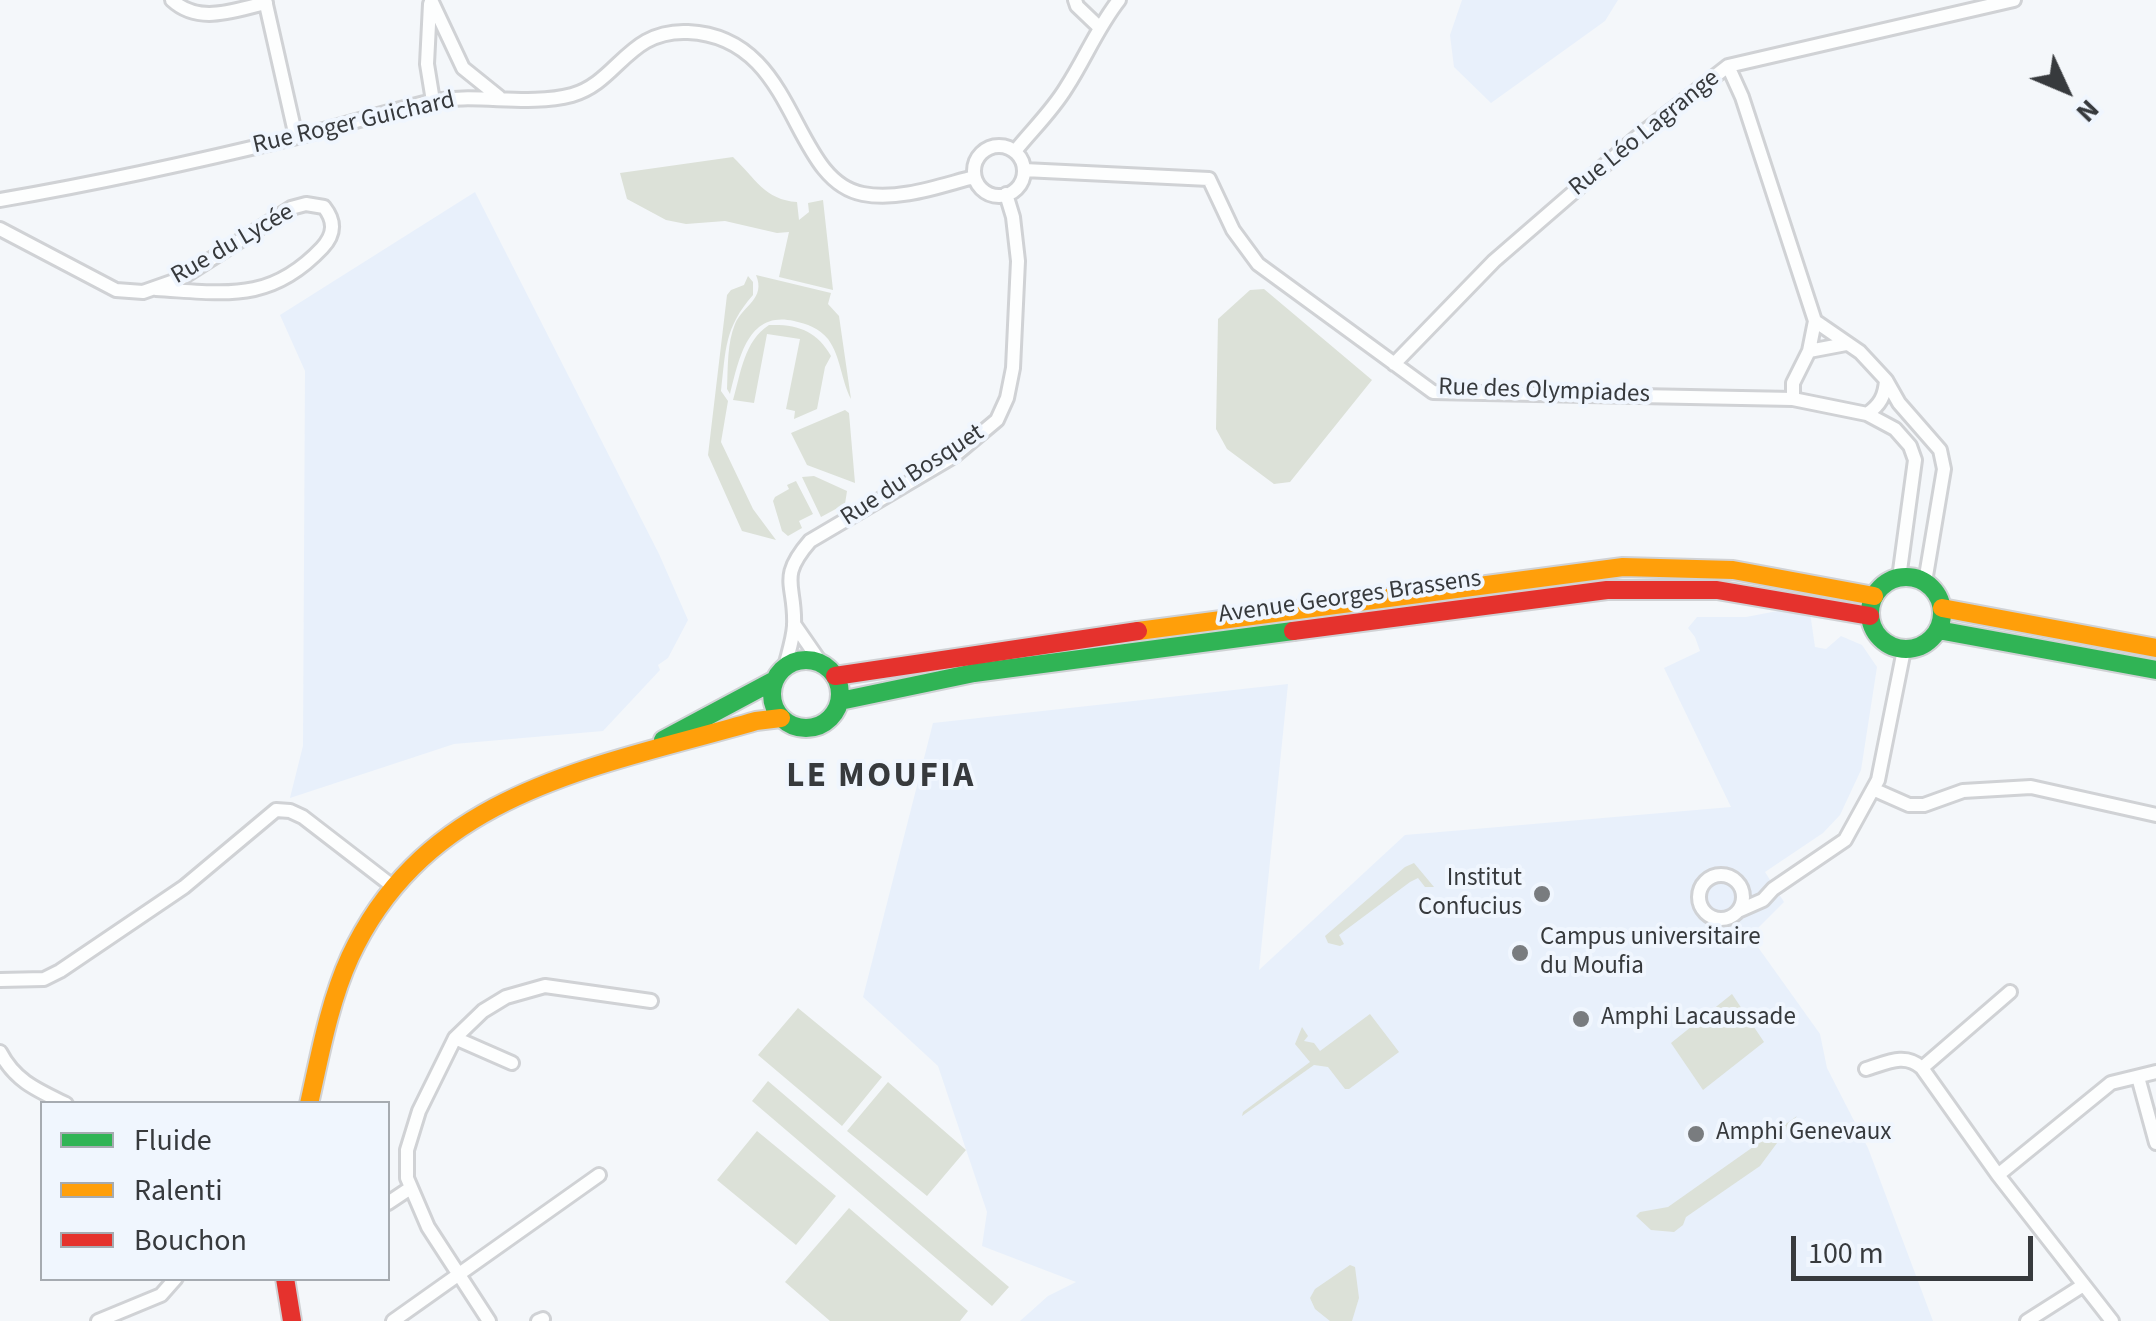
<!DOCTYPE html>
<html>
<head>
<meta charset="utf-8">
<style>
	body { margin:0 }
	#map { position:relative; width:2156px; height:1321px; overflow:hidden; background:#f4f7fa; font-family:"Source Sans 3",sans-serif }
	canvas { display:block }
	.legend { position:absolute; left:40px; top:1101px; width:350px; height:180px; box-sizing:border-box; background:#f0f6fe; border:2px solid #a6abb1; margin:0; padding:12px 18px; list-style:none; font-size:30px; color:#373a3d }
	.legend li { display:flex; align-items:center; gap:20px; height:50px }
	.legend b { width:50px; border:2px solid #a6abb1 }
	.north { position:absolute; left:2016px; top:40px; width:100px; height:100px; -webkit-text-stroke:8px #f0f6fe; paint-order:stroke; rotate:134deg; font-size:28px; font-weight:700; line-height:40px; text-align:center; color:#373a3d }
	.north::after { content:''; display:block; margin:auto; width:35px; height:45px; background:#373a3d; clip-path:polygon(50% 0,100% 100%,50% 72%,0 100%) }
	.scale { position:absolute; left:1791px; top:1236px; width:242px; height:45px; box-sizing:border-box; border:5px solid #373a3d; border-top:0; padding-left:12px; font-size:30px; line-height:35px; white-space:nowrap; color:#373a3d; -webkit-text-stroke:8px #f0f6fe; paint-order:stroke }
</style>
</head>
<body>
<div id="map">
<canvas width="2156" height="1321"></canvas>
<ul class="legend">
<li><b style="height:12px;background:#30b455"></b>Fluide</li>
<li><b style="height:12px;background:#ff9f0a"></b>Ralenti</li>
<li><b style="height:12px;background:#e5322d"></b>Bouchon</li>
</ul>
<div class="north">N</div>
<div class="scale">100 m</div>
</div>
<script>
const context = document.querySelector('canvas').getContext('2d');
context.lineJoin = 'round';
function fillPath(path, color) { context.fillStyle = color; context.fill(path, 'evenodd'); }
function trace(path, color, width, dash) { context.strokeStyle = color; context.lineWidth = width; context.lineCap = dash ? 'butt' : 'round'; context.setLineDash(dash || []); context.stroke(path); }
function label(font, color, halo, rows, align = 'center') {
  context.font = font + ' "Source Sans 3",sans-serif'; context.lineWidth = 8; context.setLineDash([]); context.textBaseline = 'middle'; context.strokeStyle = halo; context.fillStyle = color; for (const [text, x, y, turn = 0] of rows) {
    context.save(); context.translate(x, y); context.rotate((+turn || 0) * Math.PI / 180); context.textAlign = isNaN(turn) ? turn : align; if (halo) context.strokeText(text, 0, 0); context.fillText(text, 0, 0); context.restore();
  }
}
const built = new Path2D(`
	M1462,0H1618L1605,21L1491,103L1454,67L1450,35Z
	M475,192L659,554L688,620L668,658L658,665L660,670L603,731L454,744L290,798L303,746L305,371L280,315Z
	M1809,605L1815,647L1826,649L1841,636L1862,645L1877,667L1861,770L1840,815L1823,833L1765,872L1784,902L1750,936L1820,1034L1827,1068L1868,1148L1933,1321H1020L1048,1296L1076,1282L982,1246L987,1212L938,1066L863,997L933,723L1288,684L1259,970L1405,835L1731,807L1664,668L1700,651L1695,637L1688,628L1697,617H1746Z`);
const green = new Path2D(`
	M733,157C755,178 765,200 797,202L799,220L809,212L808,203L823,200L833,290L779,277L789,232L777,233L725,221L686,224L666,220L627,199L620,173Z
	M756,275L831,293L828,304L839,316L851,399C841,380 841,357 828,339C819,328 807,324 794,321C747,310 739,360 730,394L727,389C728,368 727,343 735,324C743,305 766,299 756,275Z
	M748,276L753,282V295C724,328 726,350 721,391L728,401L721,442L753,509L776,540L742,531L708,455L727,295L731,290L744,285Z
	M1264,289L1372,380L1290,482L1274,484L1227,449L1216,429L1218,319L1250,290Z
	M769,325C798,324 817,331 831,356L825,367L817,409L794,419L795,411L786,409L800,339L767,334L754,403L733,400C741,373 744,341 769,325Z
	M845,410L849,413L855,483L807,465L791,433Z
	M814,476L847,491L845,504L821,517L802,477Z
	M796,481L813,514L799,521L802,528L788,536L782,531L773,501L775,497L789,489L787,485Z
	M1414,863L1434,887H1425L1418,878L1410,882L1339,935L1344,944L1340,946L1328,943L1325,936L1405,867Z
	M1732,994L1764,1042L1703,1090L1671,1043Z
	M798,1008L882,1077L842,1126L758,1055Z
	M1370,1014L1399,1052L1349,1089H1345L1328,1067L1314,1065L1242,1116L1243,1112L1310,1062L1295,1044L1302,1027L1308,1036L1304,1041L1314,1043L1320,1051Z
	M768,1081L1009,1287L992,1306L752,1101Z
	M888,1082L966,1150L927,1196L847,1131Z
	M1797,1116L1760,1166L1686,1217L1683,1225L1674,1232L1651,1230L1636,1216L1640,1212L1668,1207Z
	M757,1131L836,1196L796,1245L717,1180Z
	M849,1208L968,1311L960,1321H830L785,1282Z
	M1350,1265L1355,1267L1359,1298L1352,1321H1330L1315,1309L1310,1298L1315,1289Z`);
const street = new Path2D(`
	M172,0C199,25 234,10 266,3
	M265,0L296,137
	M431,0L463,68L499,97
	M1075,0L1077,6L1099,27
	M430,4L427,64L433,101
	M1728,66L1742,97L1815,321L1809,351L1793,383V399
	M974 171a25 25 0 1 1 50 0a25 25 0 1 1-50 0Z
	M1016,150C1033,129 1052,111 1066,88C1085,59 1097,28 1119,0
	M1024,170L1209,179L1233,230L1258,264L1433,392L1793,399L1867,414L1895,429L1910,446L1915,460L1899,578
	M0,200C99,183 199,161 297,137C341,126 384,112 429,102C475,92 526,107 572,95C618,82 628,29 688,32C799,37 789,180 863,194C899,201 939,186 974,177
	M0,229L116,290L143,292L180,279L291,208L306,204L324,207C335,221 335,234 322,248C270,303 226,293 156,289
	M1815,321L1860,352L1886,380C1885,396 1880,405 1867,414
	M1809,351L1846,344
	M1394,364L1494,261L1636,138L1728,66L2014,0
	M1886,380L1899,403L1940,450L1944,469L1925,582
	M794,624L821,663
	M785,667C788,654 793,640 794,626C796,584 777,579 810,541L954,456L997,420L1007,398L1013,368L1018,261L1013,217L1006,194
	M1875,790L1909,805H1924L1963,791L2031,787L2156,815
	M1699 897a22 22 0 1 1 44 0a22 22 0 1 1-44 0Z
	M1738,911L1763,900L1773,889L1845,840L1878,780L1904,650
	M0,980L44,979L60,971L184,887L276,810L290,811L303,817L395,888
	M455,1038L512,1063
	M0,1052C15,1081 37,1090 66,1104
	M1922,1068L1998,1175L2112,1321
	M1866,1069C1886,1063 1905,1052 1922,1068L2010,992
	M2138,1077L2156,1143
	M1998,1175L2111,1083L2156,1072
	M388,1203L409,1189
	M98,1321L161,1295L176,1278
	M393,1321L599,1175
	M489,1321L428,1227L407,1178V1150L419,1111L455,1038L483,1011L506,997L545,986L651,1001
	M538,1321L543,1319
	M2027,1321L2082,1286`);
const fast = new Path2D(`
	M1870 613a36 36 0 1 1 72 0a36 36 0 1 1-72 0Z
	M1938,630L2156,670
	M772 694a34 34 0 1 1 68 0a34 34 0 1 1-68 0Z
	M840,701L974,673L1293,631
	M663,740L775,680`);
const slow = new Path2D(`
	M1942,608L2156,648
	M1138,631L1623,567L1733,570L1874,596
	M309,1104C320,1055 329,1003 350,957C428,790 598,767 756,721L781,718`);
const jam = new Path2D(`
	M1293,631L1607,590H1717L1870,616
	M835,676L1138,631
	M285,1278L292,1321`);
const markers = [
	[1542,894,10,"#797c7f"],
	[1520,953,10,"#797c7f"],
	[1581,1019,10,"#797c7f"],
	[1696,1134,10,"#797c7f"]
];
const streetNames = [
	["Rue Roger Guichard",354,124,-13],
	["Rue Léo Lagrange",1645,134,-39],
	["Rue du Lycée",233,245,-30],
	["Rue des Olympiades",1544,392,2],
	["Rue du Bosquet",913,476,-33],
	["Avenue Georges Brassens",1350,598,-8]
];
const poiNames = [
	["Institut",1522,880,"right"],
	["Confucius",1522,909,"right"],
	["Campus universitaire",1540,939],
	["du Moufia",1540,968],
	["Amphi Lacaussade",1601,1019],
	["Amphi Genevaux",1716,1134]
];
const districtNames = [
	["LE MOUFIA",881,778]
];
fillPath(built, '#e8f0fb');
fillPath(green, '#dce1d8');
trace(street, '#d0d2d5', 18);
trace(fast, '#d0d2d5', 22);
trace(slow, '#d0d2d5', 22);
trace(jam, '#d0d2d5', 22);
trace(street, '#fdfefe', 12);
trace(fast, '#30b455', 18);
trace(slow, '#ff9f0a', 18);
trace(jam, '#e5322d', 18);
for (const [x, y, r, color] of markers) { const dot = new Path2D(); dot.arc(x, y, r, 0, 2 * Math.PI); context.fillStyle = color; context.fill(dot); trace(dot, '#f0f6fe', 4); }
label('25px', '#373a3d', '#f0f6fe', streetNames);
label('25px', '#373a3d', '#f0f6fe', poiNames, 'left');
context.letterSpacing = '2.5px';
label('bold 35px', '#373a3d', '#f0f6fe', districtNames);
context.letterSpacing = '0px';
</script>
</body>
</html>
